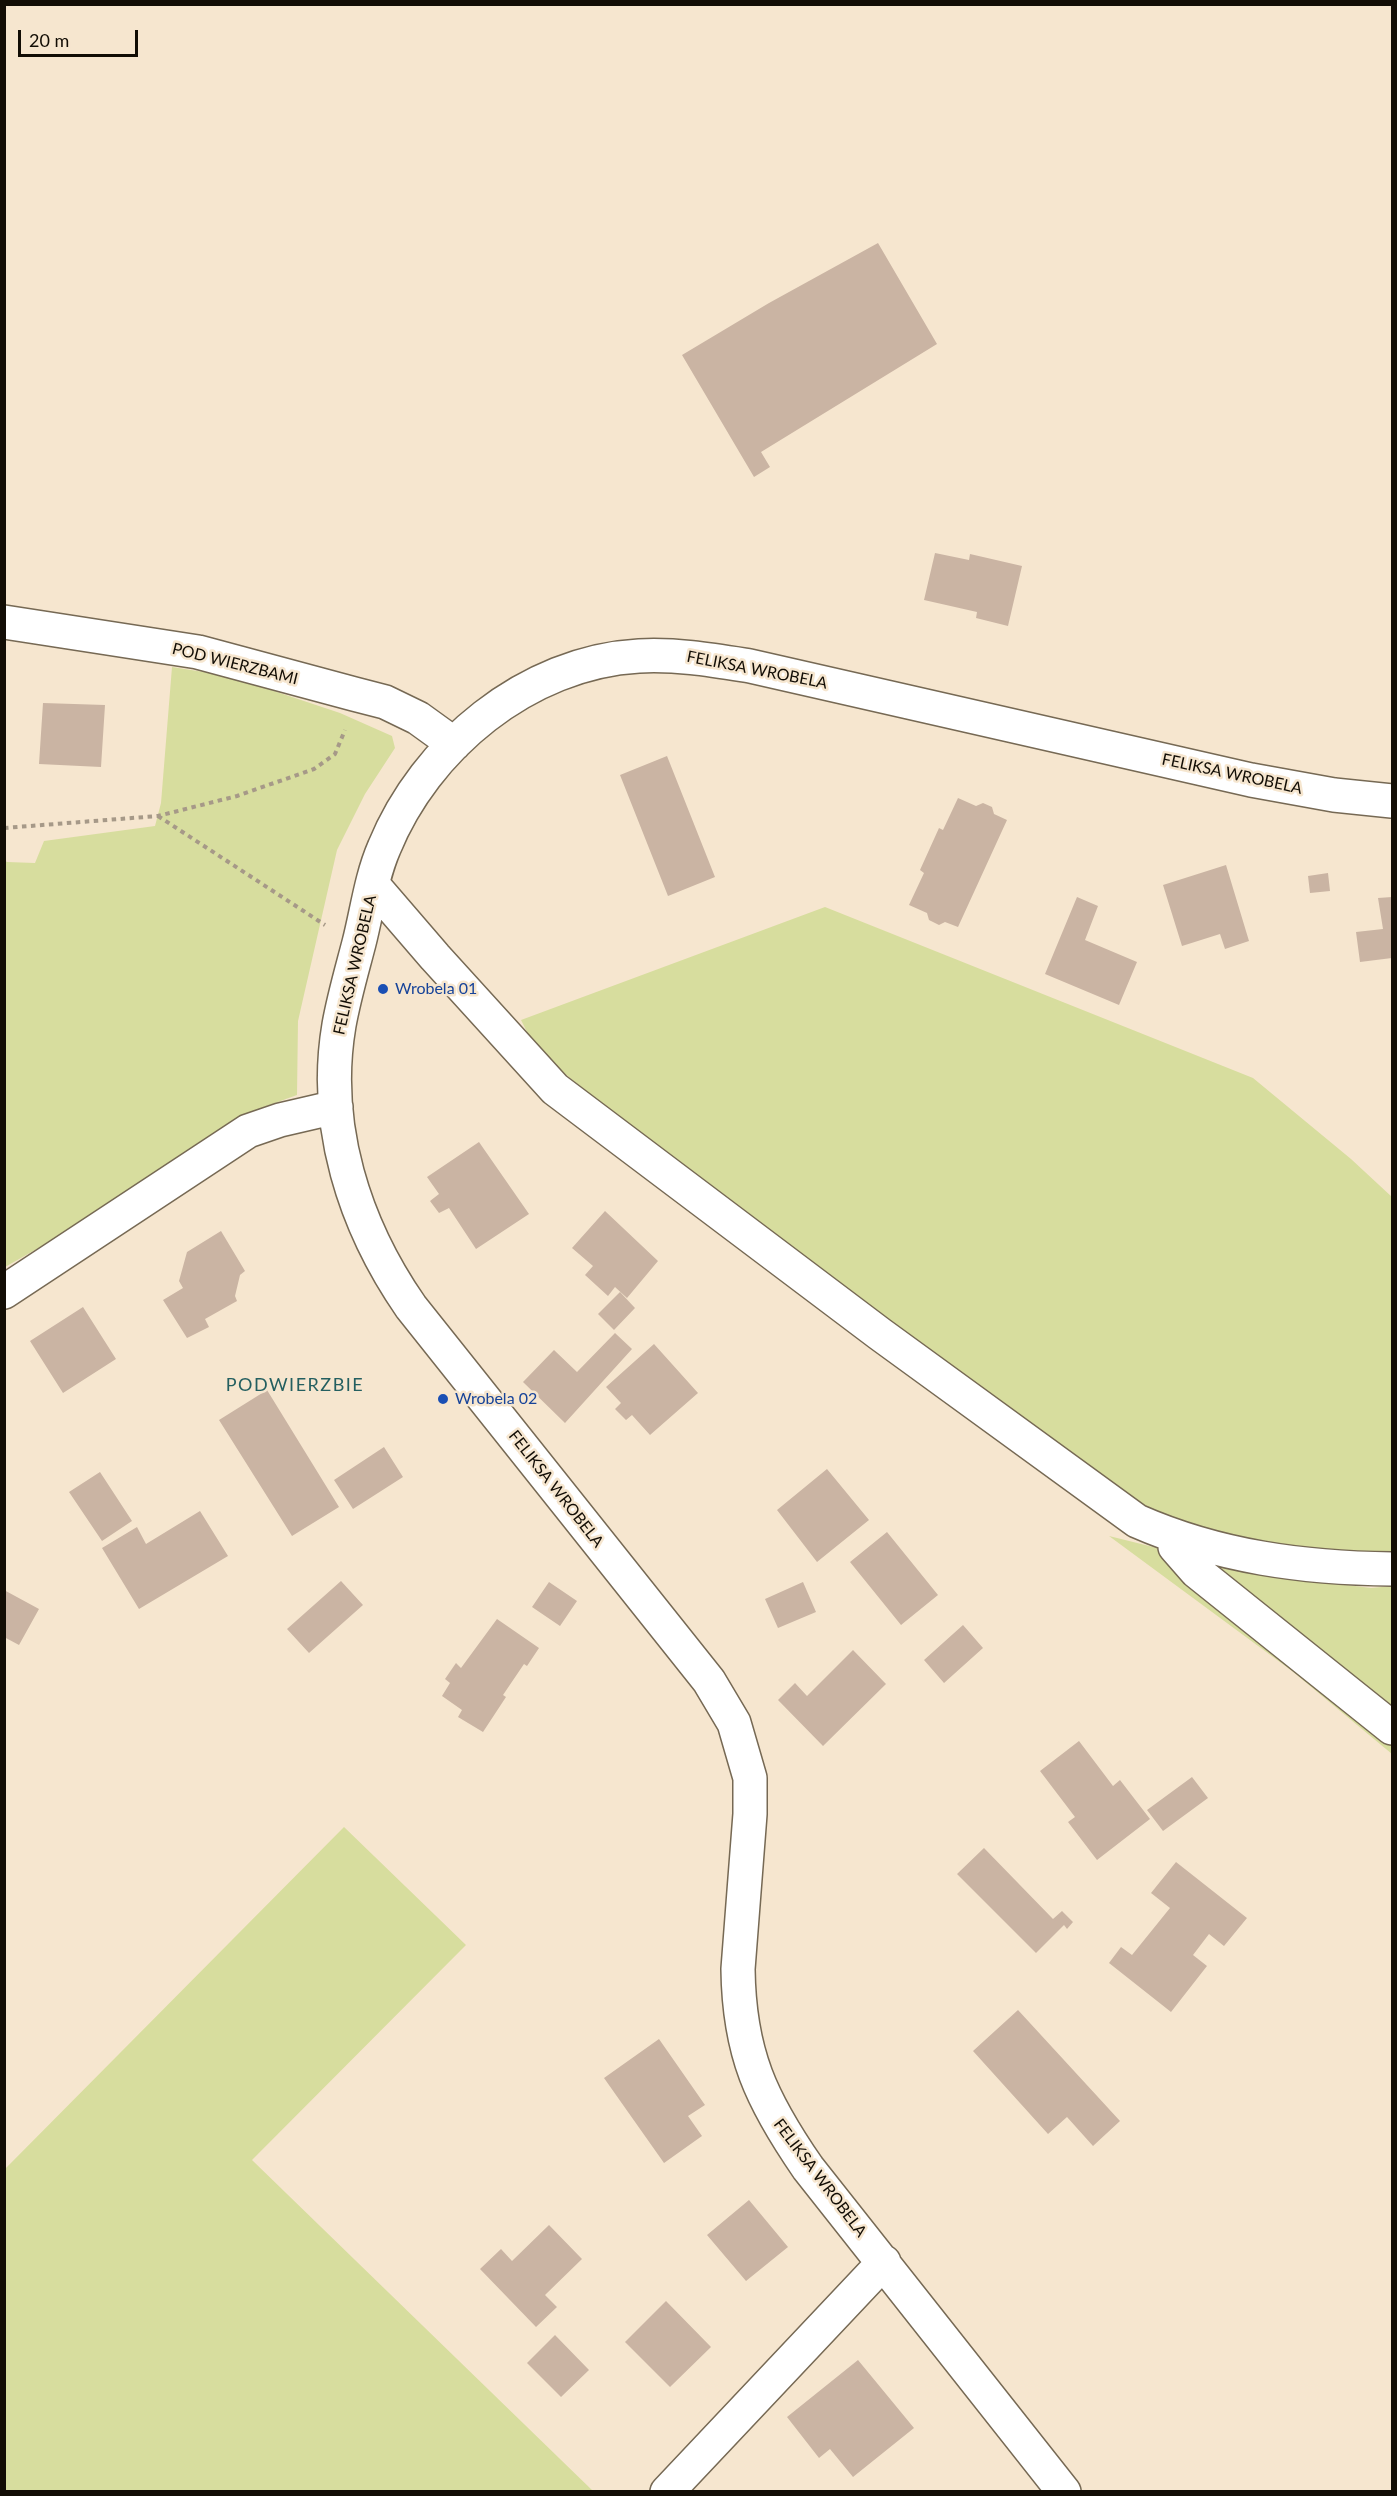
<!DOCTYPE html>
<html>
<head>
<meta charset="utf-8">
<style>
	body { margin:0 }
	#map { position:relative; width:1397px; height:2496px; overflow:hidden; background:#f6e6cf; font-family:Lato,sans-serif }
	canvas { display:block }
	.frame { position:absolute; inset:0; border:6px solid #120d05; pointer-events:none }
	.scale { position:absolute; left:18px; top:30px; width:120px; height:27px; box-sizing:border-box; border:3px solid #120d05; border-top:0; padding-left:8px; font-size:18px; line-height:21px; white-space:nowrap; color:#120d05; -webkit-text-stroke:4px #f6e6cf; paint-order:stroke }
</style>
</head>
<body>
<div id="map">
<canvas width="1397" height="2496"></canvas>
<div class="frame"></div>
<div class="scale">20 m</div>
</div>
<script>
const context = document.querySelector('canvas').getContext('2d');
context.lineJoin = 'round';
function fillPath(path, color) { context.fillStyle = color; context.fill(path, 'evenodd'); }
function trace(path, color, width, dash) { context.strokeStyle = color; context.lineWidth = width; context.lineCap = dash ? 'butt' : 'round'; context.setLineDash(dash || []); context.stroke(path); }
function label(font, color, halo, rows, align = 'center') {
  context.font = font + ' Lato,sans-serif'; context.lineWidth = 5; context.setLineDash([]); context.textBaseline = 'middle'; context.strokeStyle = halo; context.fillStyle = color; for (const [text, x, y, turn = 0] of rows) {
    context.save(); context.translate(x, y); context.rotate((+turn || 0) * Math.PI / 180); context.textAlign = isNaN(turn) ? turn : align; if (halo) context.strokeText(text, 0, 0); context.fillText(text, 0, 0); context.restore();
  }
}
const green = new Path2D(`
	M172,667L229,676L340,713L392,736L395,748L365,794L337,850L298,1021L297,1095L264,1107L58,1237L5,1267L4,860L7,862L35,863L44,841L155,826L161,803Z
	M825,907L1253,1078L1351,1159L1392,1197V1556L1262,1550L1187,1527L1125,1495L625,1125L535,1048L521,1020Z
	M1109,1536L1266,1575L1371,1588L1392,1586V1754L1292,1671Z
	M344,1827L466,1945L252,2160L593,2491H5V2169Z`);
const building = new Path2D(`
	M878,243L937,344L761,452L770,467L754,477L682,355L769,303Z
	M935,553L969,560L970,554L1022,566L1008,626L976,618L977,612L924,600Z
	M43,703L105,705L101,767L39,764Z
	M667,756L715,877L668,896L620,775Z
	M958,798L976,806L983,803L992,807L994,814L1007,820L958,927L945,922L939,925L929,920L927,913L909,905L924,873L920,870L939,828L943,830Z
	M1226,865L1249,941L1225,949L1220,934L1182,946L1163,885Z
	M1328,873L1330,891L1310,893L1308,876Z
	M1077,897L1098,906L1085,940L1137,962L1119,1005L1045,974Z
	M1392,897V958L1360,962L1356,932L1383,929L1378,898Z
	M479,1142L529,1214L476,1249L449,1208L439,1213L430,1201L439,1194L427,1177Z
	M605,1211L658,1261L627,1298L615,1287L608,1296L585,1275L593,1266L572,1248Z
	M221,1231L245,1271L240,1275L235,1296L237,1301L205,1319L209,1327L187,1338L163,1300L183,1288L179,1281L187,1252Z
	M620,1292L635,1308L614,1330L598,1314Z
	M83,1307L116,1359L63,1393L30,1341Z
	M615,1333L632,1349L565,1423L523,1382L554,1350L577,1372Z
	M654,1344L698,1393L650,1435L632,1415L626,1420L615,1409L621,1403L606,1387Z
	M267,1390L339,1507L292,1536L219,1420Z
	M384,1447L403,1477L353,1509L334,1480Z
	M827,1469L869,1520L817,1562L777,1510Z
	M100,1472L132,1521L102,1541L69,1492Z
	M200,1511L228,1556L139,1609L102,1548L137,1527L146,1544Z
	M887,1532L938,1595L901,1625L850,1562Z
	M341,1581L363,1605L309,1653L287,1629Z
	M549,1582L577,1601L560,1626L532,1607Z
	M803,1582L816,1612L778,1628L765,1599Z
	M4,1590L39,1609L19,1645L4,1637Z
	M497,1619L539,1648L527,1666L524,1664L503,1695L506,1697L483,1732L458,1717L462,1710L442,1696L450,1683L445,1679L456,1663L461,1668Z
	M963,1625L983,1648L944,1683L924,1660Z
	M853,1650L886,1684L823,1746L778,1700L795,1683L807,1696Z
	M1079,1741L1113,1786L1120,1780L1150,1819L1097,1860L1068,1822L1075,1817L1040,1771Z
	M1192,1777L1208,1798L1163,1831L1147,1810Z
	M984,1848L1053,1919L1062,1911L1073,1922L1067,1929L1064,1925L1036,1953L957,1874Z
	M1176,1862L1247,1918L1224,1946L1209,1934L1193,1955L1207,1966L1171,2012L1109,1963L1121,1947L1132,1955L1170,1908L1151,1893Z
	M1018,2010L1120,2121L1093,2146L1067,2117L1048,2134L973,2051Z
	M659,2039L705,2105L688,2116L702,2136L664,2163L604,2078Z
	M749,2200L788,2247L746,2281L707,2235Z
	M549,2225L582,2259L545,2295L557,2307L536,2327L480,2269L501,2249L512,2261Z
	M666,2301L711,2347L670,2387L625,2342Z
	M555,2335L589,2370L561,2397L527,2363Z
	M858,2360L914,2428L853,2477L830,2449L819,2458L787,2417Z`);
const path = new Path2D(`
	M158,816L325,925
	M4,828L158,816L237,796L314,769L335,754L345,730`);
const minor = new Path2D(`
	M4,622L198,652L354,694L385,702L418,718L454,744
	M373,885L435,957L555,1089L880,1334L1137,1521C1219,1557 1304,1568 1392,1569
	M4,1292L248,1131L280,1120L336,1107
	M1175,1538V1547L1196,1571L1392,1728
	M667,2492L884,2262
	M1064,2492L808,2168C761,2100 739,2053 738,1969L750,1814V1778L734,1723L709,1681L411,1307C354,1225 322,1125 339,1025C344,997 352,970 359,943C367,912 371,878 384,848C425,747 527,662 639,656C677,654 712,660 750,666L1251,780L1334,795L1392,801`);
const markers = [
	[383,989,6,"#1a4fb4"],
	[443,1399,6,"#1a4fb4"]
];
const streetNames = [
	["POD WIERZBAMI",235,664,14],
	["FELIKSA WROBELA",757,670,11],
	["FELIKSA WROBELA",1232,774,12],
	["FELIKSA WROBELA",355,965,-77],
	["FELIKSA WROBELA",556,1489,52],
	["FELIKSA WROBELA",820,2178,53]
];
const transitNames = [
	["Wrobela 01",395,989],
	["Wrobela 02",455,1399]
];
const neighbourhoodNames = [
	["PODWIERZBIE",295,1385]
];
fillPath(green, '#d7dd9e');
fillPath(building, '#cab4a3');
trace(minor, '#766954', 36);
trace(path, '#a69988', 4, [4.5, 4.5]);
trace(minor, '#fff', 33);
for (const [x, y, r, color] of markers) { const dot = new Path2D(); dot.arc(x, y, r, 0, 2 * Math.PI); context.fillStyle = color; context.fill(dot); trace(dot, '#f6e6cf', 2); }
label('16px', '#120d05', '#f6e6cf', streetNames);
label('16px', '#164399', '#f6e6cf', transitNames, 'left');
context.letterSpacing = '1.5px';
label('18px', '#245f60', '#f6e6cf', neighbourhoodNames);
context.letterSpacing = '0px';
</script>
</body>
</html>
